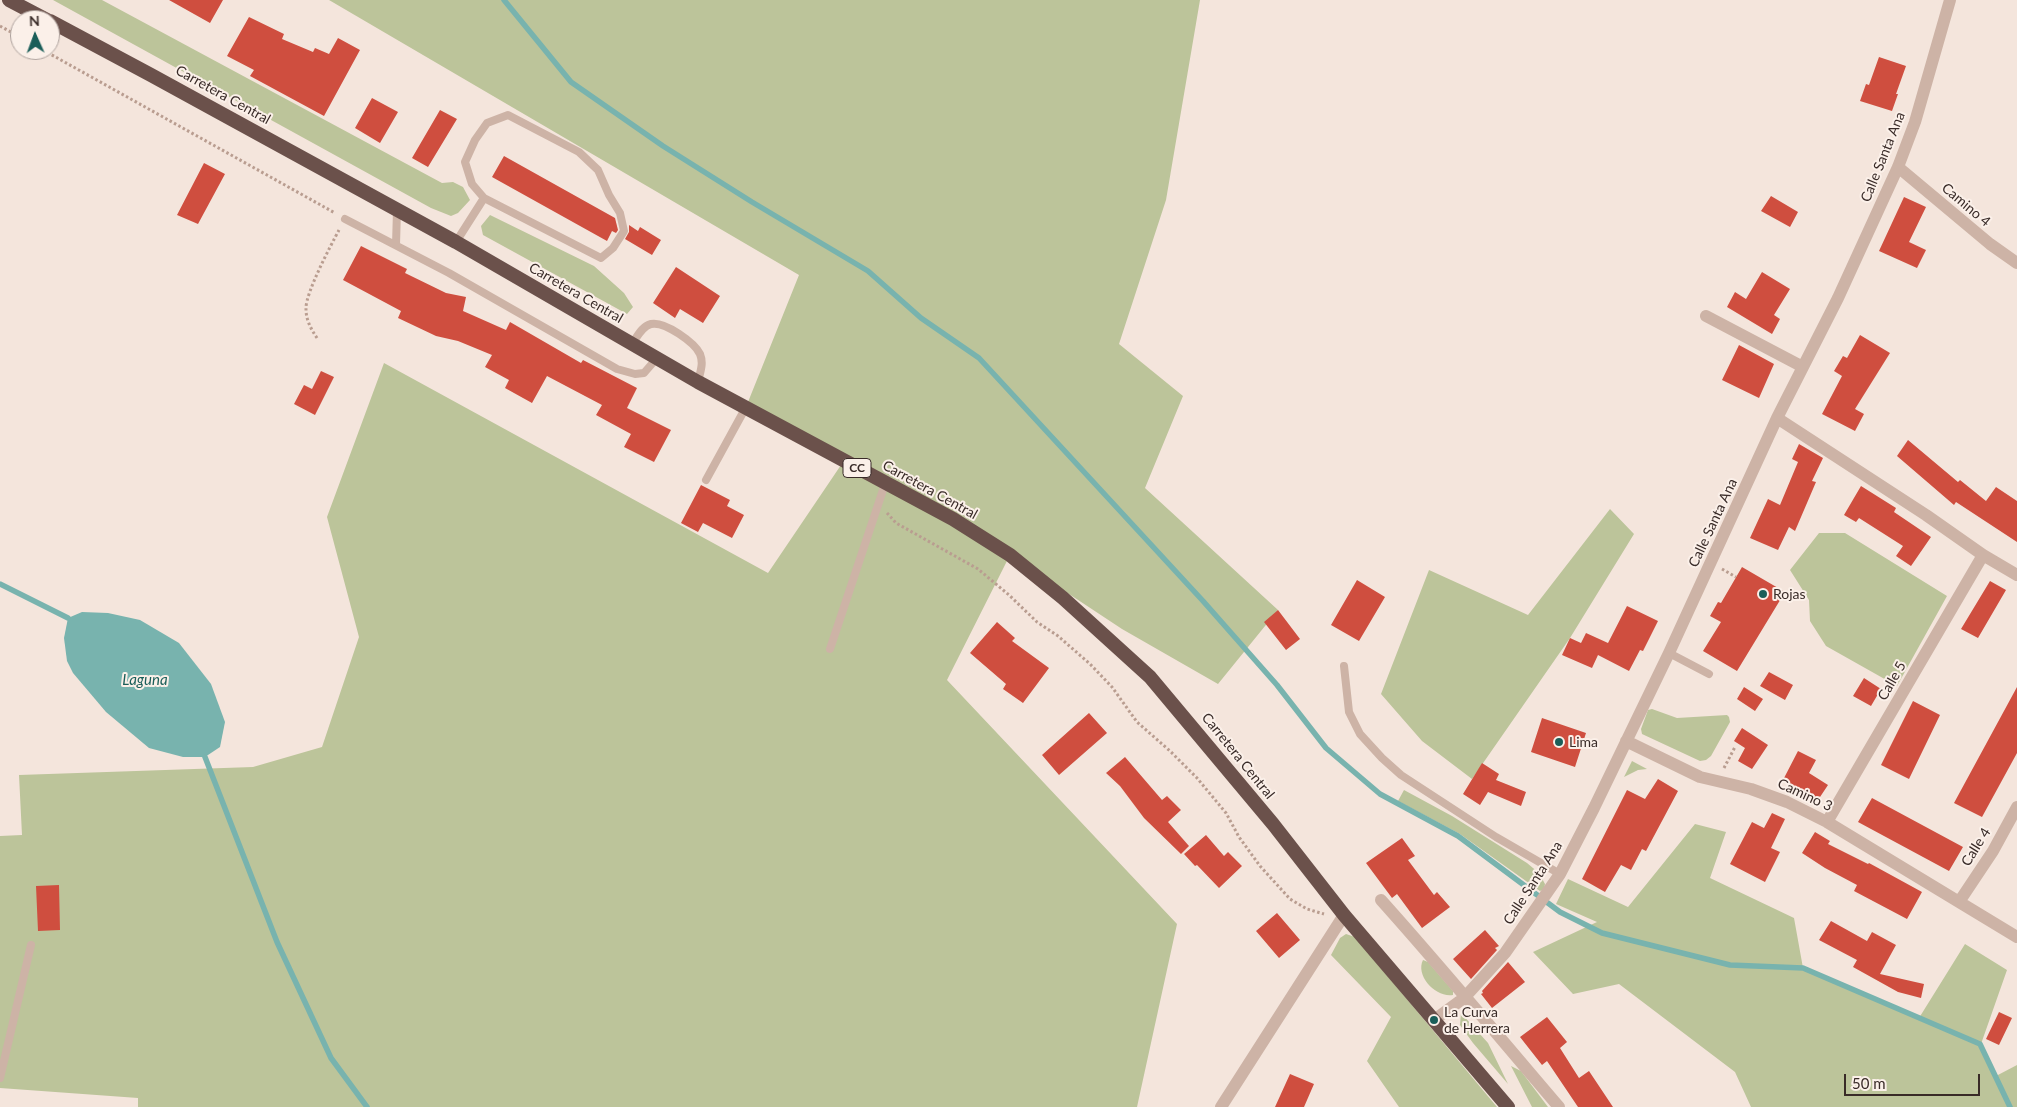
<!DOCTYPE html>
<html>
<head>
<meta charset="utf-8">
<style>
	body { margin:0 }
	#map { position:relative; width:2017px; height:1107px; overflow:hidden; background:#f4e5dc; font-family:Lato,sans-serif }
	canvas { display:block }
	.north { position:absolute; left:10px; top:10px; width:50px; height:50px; box-sizing:border-box; background:#fbf0e9; border:1px solid #ada19c; border-radius:50%; rotate:358deg; font-size:14px; font-weight:700; line-height:20px; text-align:center; color:#392b28 }
	.north::after { content:''; display:block; margin:auto; width:18px; height:22px; background:#1a5e59; clip-path:polygon(50% 0,100% 100%,50% 72%,0 100%) }
	.scale { position:absolute; left:1844px; top:1074px; width:136px; height:22px; box-sizing:border-box; border:2px solid #392b28; border-top:0; padding-left:6px; font-size:15px; line-height:18px; white-space:nowrap; color:#392b28; -webkit-text-stroke:4px #fbf0e9; paint-order:stroke }
</style>
</head>
<body>
<div id="map">
<canvas width="2017" height="1107"></canvas>
<div class="north">N</div>
<div class="scale">50 m</div>
</div>
<script>
const context = document.querySelector('canvas').getContext('2d');
context.lineJoin = 'round';
function fillPath(path, color) { context.fillStyle = color; context.fill(path, 'evenodd'); }
function trace(path, color, width, dash) { context.strokeStyle = color; context.lineWidth = width; context.lineCap = dash ? 'butt' : 'round'; context.setLineDash(dash || []); context.stroke(path); }
function label(font, color, halo, rows, align = 'center') {
  context.font = font + ' Lato,sans-serif'; context.lineWidth = 4; context.setLineDash([]); context.textBaseline = 'middle'; context.strokeStyle = halo; context.fillStyle = color; for (const [text, x, y, turn = 0] of rows) {
    context.save(); context.translate(x, y); context.rotate((+turn || 0) * Math.PI / 180); context.textAlign = isNaN(turn) ? turn : align; if (halo) context.strokeText(text, 0, 0); context.fillText(text, 0, 0); context.restore();
  }
}
const green = new Path2D(`
	M53,0H102L442,183L453,182L463,187L470,200L458,213L451,216L431,208Z
	M329,0H1200L1166,200L1119,344L1183,396L1145,488L1278,610L1218,684L1122,629L1010,555L947,680L1177,924L1137,1107H138V1098L0,1088V836L22,835L19,775L253,767L322,747L359,637L327,517L384,363L768,573L841,465L746,407L799,275Z
	M490,215L594,266L624,293L633,307L627,314L483,235L481,226Z
	M1610,509L1634,534L1570,638L1472,779L1422,741L1381,694L1429,570L1528,615Z
	M1819,533H1845L1947,596L1897,686L1826,646L1810,621L1809,600L1790,570Z
	M1652,709L1677,718L1727,715L1729,717L1730,722L1711,756L1706,760L1700,761L1642,734L1641,729L1648,710Z
	M1632,761L1647,769L1638,770L1624,777Z
	M1404,790L1452,816L1527,863L1539,873L1545,884L1544,889L1540,891L1460,834L1398,801Z
	M1695,824L1726,832L1710,878L1794,918L1803,968L1919,1018L1965,944L2007,970L1981,1044L1996,1076L2017,1065V1107H1751L1735,1072L1619,984L1573,994L1533,952L1597,922L1556,904L1568,879L1628,907Z
	M1346,934L1355,937L1497,1107H1399L1367,1061L1391,1017L1331,955L1340,938Z
	M1423,960L1428,962L1453,991V995C1436,998 1415,976 1423,960Z
	M1461,1013L1488,1043L1508,1084L1473,1043L1460,1025Z
	M1511,1066L1521,1071L1548,1107H1532Z`);
const water = new Path2D(`
	M82,612L108,613L140,620L179,643L211,684L225,722L220,747L205,757H183L149,748L106,712L73,673L67,661L64,638L68,618Z`);
const stream = new Path2D(`
	M504,0L571,82L663,146L752,202L868,271L921,318L979,358L1203,601L1277,685L1326,748L1380,794L1458,836L1560,912L1602,933L1730,965L1803,968L1980,1044L2010,1107
	M0,584L68,618
	M205,757L277,942L331,1058L367,1107`);
const building = new Path2D(`
	M169,0H223L210,23Z
	M249,17L284,34L282,39L313,52L315,48L329,54L338,38L360,50L324,116L250,76L254,70L227,56Z
	M1879,57L1906,66L1896,94H1898L1892,111L1860,101L1866,84L1869,85Z
	M372,98L398,112L380,143L355,128Z
	M440,110L457,119L428,167L412,158Z
	M504,156L615,218L618,230L616,233L612,231L607,241L492,177Z
	M204,163L225,174L198,224L177,215Z
	M1771,196L1798,212L1790,227L1761,211Z
	M1904,197L1926,207L1909,242L1926,250L1917,268L1879,251Z
	M629,225L638,231L640,227L661,240L652,255L625,239L629,232Z
	M361,246L407,269L405,273L446,293L466,297L463,311L506,330L510,322L581,363L583,360L637,388L627,408L671,430L654,462L624,447L631,434L596,415L602,405L547,376L532,403L505,388L509,380L485,367L492,355L458,341L436,336L398,318L401,311L343,280Z
	M676,267L720,296L703,323L680,309L675,318L653,303Z
	M1762,272L1790,289L1774,315L1780,319L1772,334L1727,307L1735,292L1746,299Z
	M1860,335L1890,353L1855,409L1864,414L1855,431L1822,414L1842,376L1834,371L1843,356L1847,358Z
	M1739,345L1774,364L1759,398L1722,380Z
	M321,371L334,377L315,415L294,404L304,385L312,389Z
	M1908,440L1958,482L1960,480L1986,501L1996,487L2017,501V542L1956,502L1954,505L1897,456Z
	M1799,444L1823,458L1812,481L1816,482L1795,531L1789,527L1778,550L1750,538L1768,499L1780,505L1798,462L1792,459Z
	M701,485L730,500L727,506L744,515L732,538L703,523L698,532L681,523Z
	M1861,486L1896,508L1894,512L1931,537L1911,566L1896,556L1903,546L1859,518L1856,522L1844,515Z
	M1742,567L1785,592L1737,671L1703,651L1721,622L1710,616L1718,602L1721,603Z
	M1357,580L1385,597L1359,641L1331,625Z
	M1990,581L2006,590L1978,638L1961,629Z
	M1627,606L1658,621L1643,651L1640,650L1629,671L1598,655L1592,668L1562,655L1570,638L1581,643L1586,633L1608,643Z
	M1278,610L1300,639L1286,650L1264,622Z
	M997,622L1015,638L1012,641L1049,668L1023,703L1003,689L1006,684L970,653Z
	M1769,672L1793,685L1785,700L1760,686Z
	M1864,678L1881,689L1871,706L1853,696Z
	M1744,687L1763,699L1755,711L1737,699Z
	M2017,687V753L1982,817L1954,803Z
	M1913,701L1940,715L1909,779L1881,765Z
	M1089,713L1107,733L1059,775L1042,755Z
	M1542,718L1586,733L1575,767L1531,752Z
	M1742,728L1768,745L1752,769L1738,761L1745,748L1734,741Z
	M1798,751L1816,760L1809,773L1828,785L1818,800L1783,780Z
	M1125,757L1162,800L1167,796L1181,810L1168,822L1189,846L1181,854L1144,818L1120,786L1106,773Z
	M1482,763L1499,774L1496,780L1526,792L1521,806L1488,792L1480,805L1463,794Z
	M1658,779L1678,791L1646,851L1642,849L1631,870L1621,865L1605,892L1582,879L1627,790L1645,799Z
	M1872,798L1963,847L1949,871L1858,822Z
	M1772,813L1785,819L1771,848L1780,852L1765,882L1730,864L1752,822L1764,828Z
	M1815,832L1830,841L1828,844L1868,864L1869,863L1922,892L1907,919L1854,891L1857,885L1825,868L1802,853Z
	M1206,835L1224,856L1228,852L1242,866L1219,888L1197,865L1195,866L1184,854Z
	M1402,838L1415,856L1408,860L1434,895L1437,892L1450,907L1422,928L1397,894L1392,898L1366,863Z
	M59,885L60,930L38,931L36,886Z
	M1277,913L1300,940L1279,958L1256,931Z
	M1831,921L1867,941L1872,932L1896,945L1880,974L1924,984L1921,998L1898,992L1853,967L1857,960L1819,940Z
	M1485,930L1499,946L1495,948L1497,950L1471,979L1453,959Z
	M1508,962L1525,982L1492,1008L1481,994L1483,993L1482,991Z
	M1999,1012L2012,1018L1999,1045L1986,1039Z
	M1547,1017L1567,1042L1560,1048L1579,1078L1589,1071L1613,1107H1578L1547,1061L1542,1065L1520,1037Z
	M1290,1074L1314,1084L1304,1107H1275Z`);
const path = new Path2D(`
	M0,26L20,37
	M43,50L335,213
	M317,338C311,329 306,320 306,309C305,294 331,245 339,230
	M887,513L896,523L978,569L1009,595L1037,622L1058,636L1090,664L1112,687L1137,722L1170,751L1197,778L1226,813L1239,837L1260,866L1290,899L1307,909L1324,914
	M1722,569L1736,577
	M1724,768L1735,747`);
const service = new Path2D(`
	M508,115L579,152L598,170L609,195L620,213L624,231L613,248L601,258L484,198L472,184L465,162L475,140L487,123Z
	M345,219L449,273L617,369L635,374L644,373L657,358
	M456,242L484,198
	M396,245L397,210
	M632,344C637,337 642,326 651,324C665,321 695,343 700,354C704,364 700,372 698,382
	M706,480L746,407
	M830,649L885,484
	M1669,653L1709,674
	M1344,666L1349,712L1360,734L1382,758L1401,775L1496,837L1560,874
	M0,1078L31,945`);
const minor = new Path2D(`
	M1898,167L1990,244L2017,263
	M1706,316L1803,367
	M1777,418L1926,515L1983,555L2017,575
	M1626,741L1700,777L1751,789L1787,802L1827,822L2017,937
	M1827,822L1983,555
	M1381,900C1442,968 1500,1038 1559,1107
	M1959,902L1993,851L2017,807
	M1434,1020L1464,998L1505,953L1560,874L1594,808L1669,653L1777,418L1838,298L1898,167L1915,122L1950,0
	M1221,1107L1344,915`);
const trunk = new Path2D(`
	M9,0L47,20
	M50,21L151,75L456,242L698,382L953,519L1010,555L1063,598L1150,677L1273,824L1344,915L1508,1107`);
const markers = [
	[1763,594,5,"#1a5e59"],
	[1559,742,5,"#1a5e59"],
	[1434,1020,5,"#1a5e59"]
];
const shields = [
	[857,468,28]
];
const shieldNames = [
	["CC",857,468]
];
const streetNames = [
	["Carretera Central",223,95,29],
	["Calle Santa Ana",1883,157,-68],
	["Camino 4",1966,205,40],
	["Carretera Central",576,293,30],
	["Carretera Central",930,490,29],
	["Calle Santa Ana",1713,523,-65],
	["Calle 5",1892,681,-60],
	["Carretera Central",1238,756,51],
	["Camino 3",1805,795,25],
	["Calle 4",1976,847,-58],
	["Calle Santa Ana",1533,883,-57]
];
const poiNames = [
	["Rojas",1773,594],
	["Lima",1569,742],
	["La Curva",1444,1012],
	["de Herrera",1444,1028]
];
const waterNames = [
	["Laguna",145,680]
];
fillPath(green, '#bcc49a');
fillPath(water, '#78b3ae');
trace(stream, '#78b3ae', 5.5);
fillPath(building, '#cf4e3f');
trace(path, '#b99d90', 3, [2.5, 2.5]);
trace(service, '#cdb3a6', 8);
trace(minor, '#cdb3a6', 12);
trace(trunk, '#6b514b', 14);
for (const [x, y, r, color] of markers) { const dot = new Path2D(); dot.arc(x, y, r, 0, 2 * Math.PI); context.fillStyle = color; context.fill(dot); trace(dot, '#fbf0e9', 2); }
for (const [x, y, w] of shields) { const box = new Path2D(); box.roundRect(x - w / 2, y - 9.5, w, 19, 4); context.fillStyle = '#fbf0e9'; context.fill(box); trace(box, '#392b28', 1); }
label('bold 12px', '#392b28', null, shieldNames);
label('14px', '#392b28', '#fbf0e9', streetNames);
label('14px', '#392b28', '#fbf0e9', poiNames, 'left');
label('italic 15px', '#1a5e59', '#fbf0e9', waterNames);
</script>
</body>
</html>
